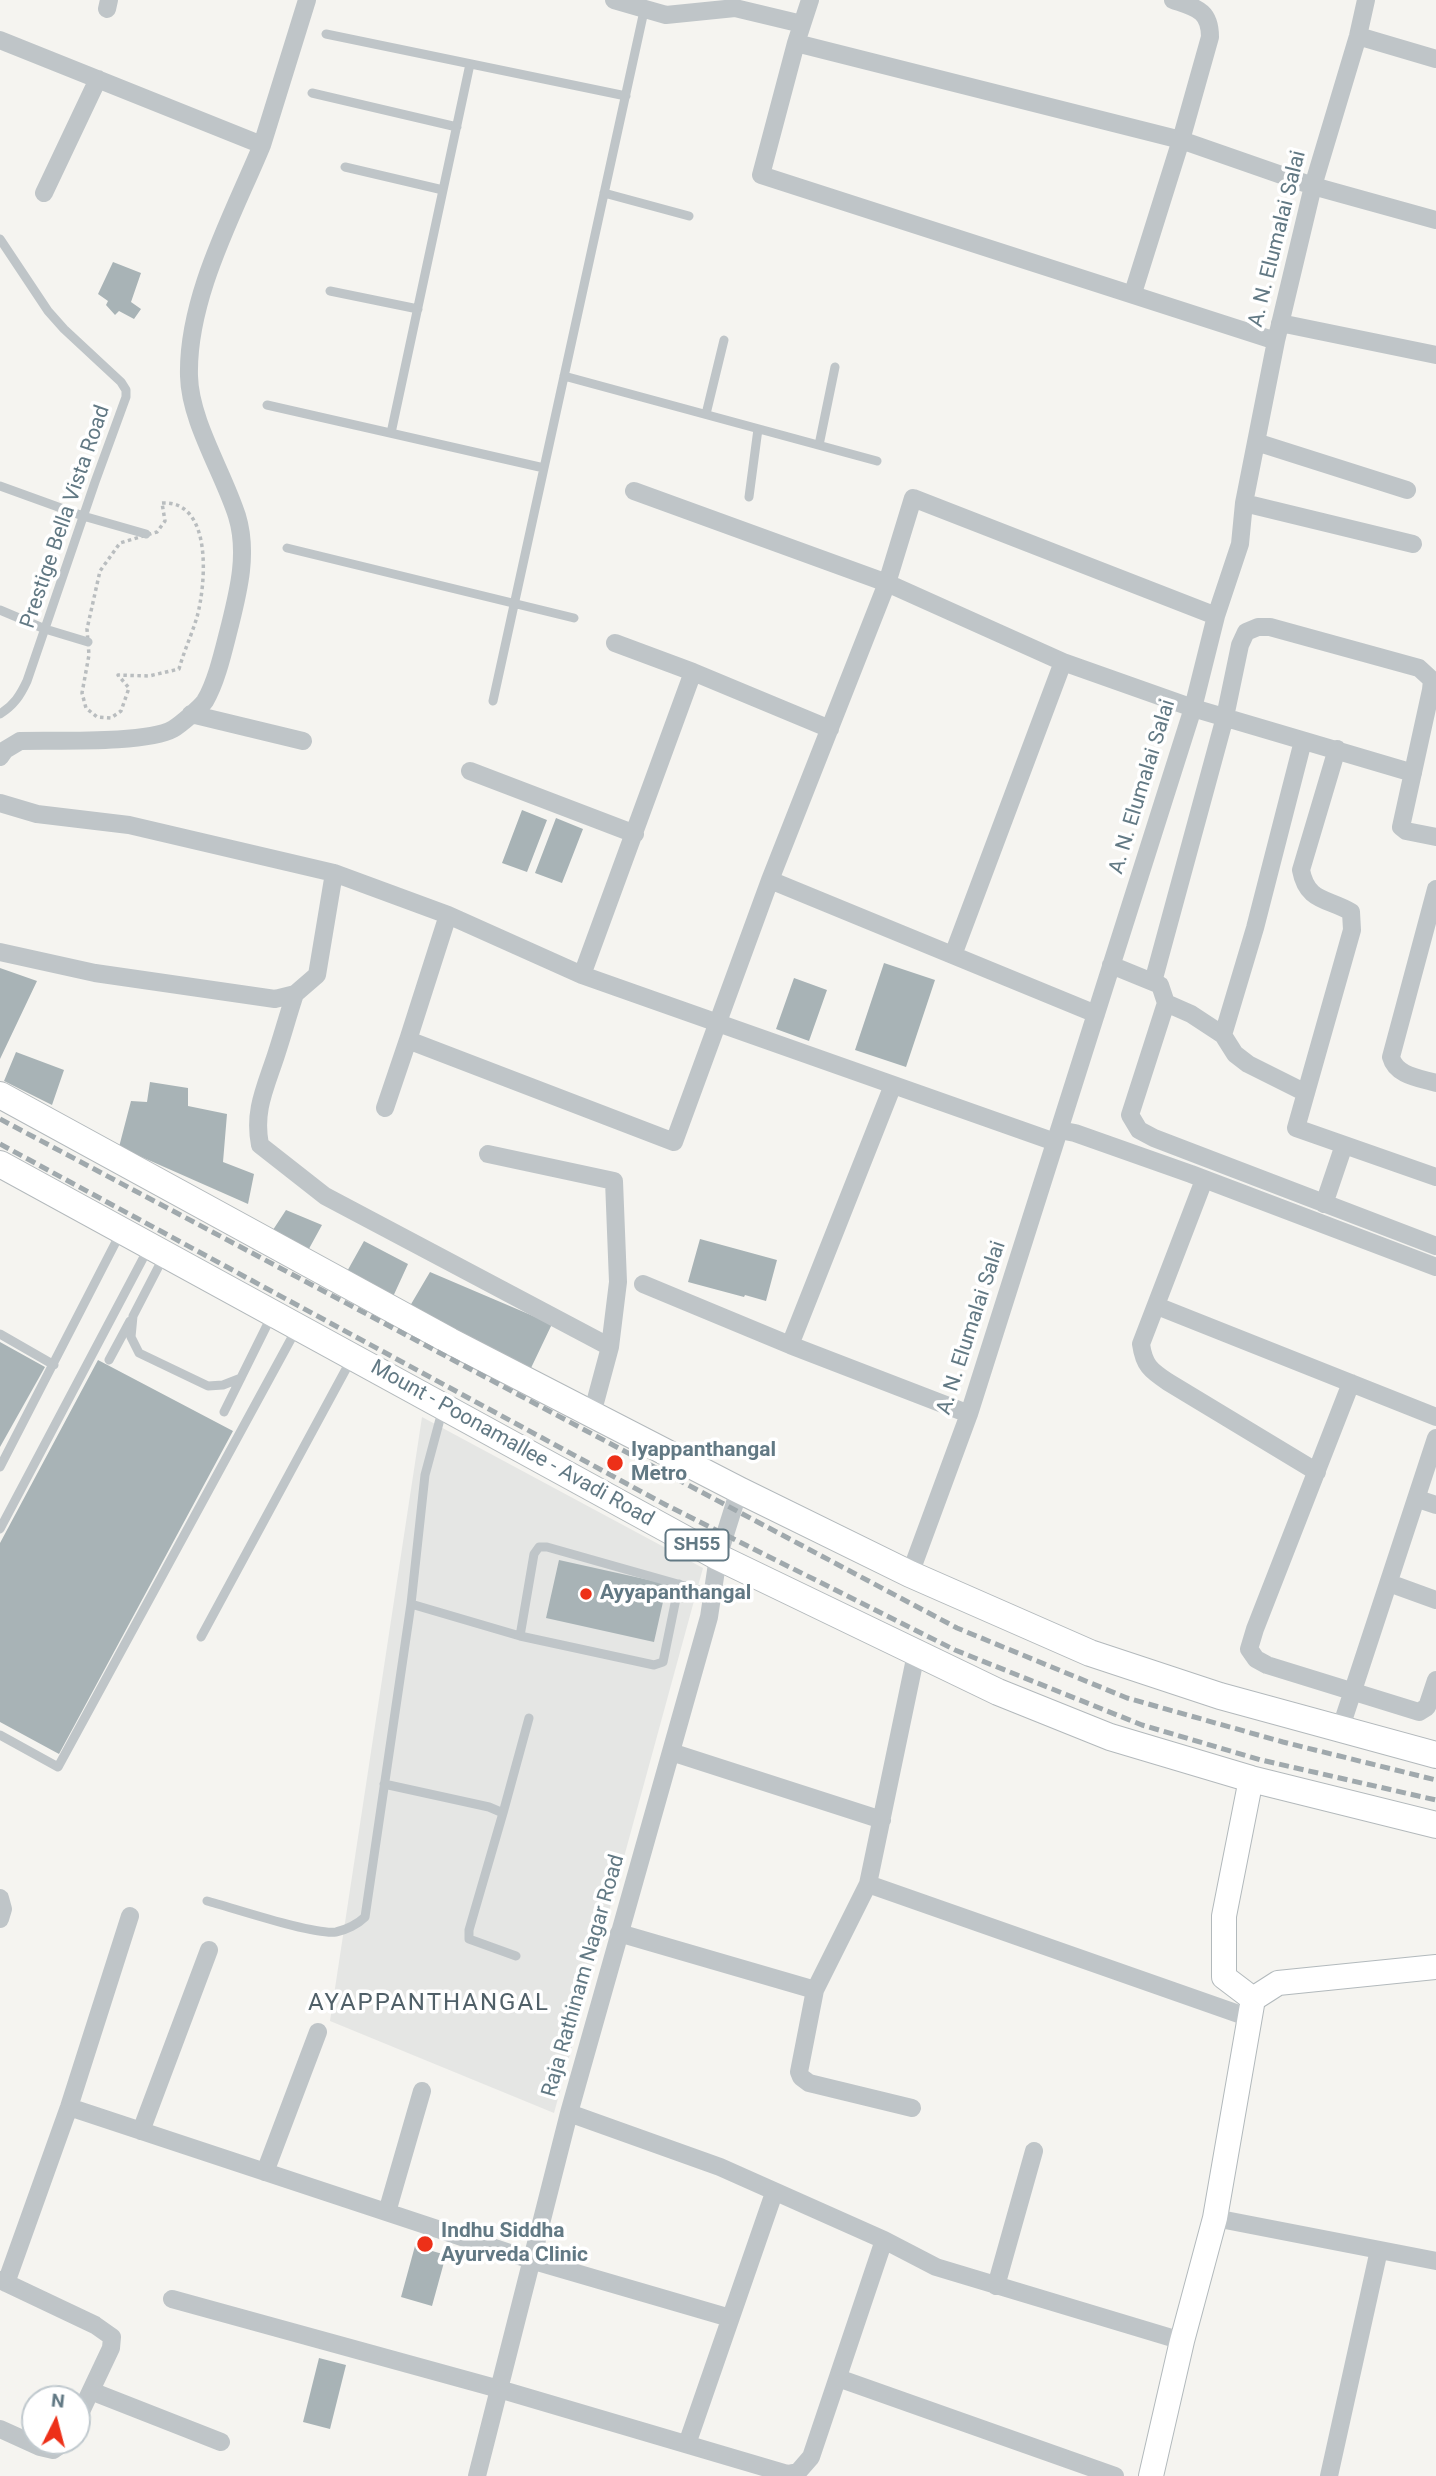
<!DOCTYPE html>
<html>
<head>
<meta charset="utf-8">
<style>
	body { margin:0 }
	#map { position:relative; width:1436px; height:2476px; overflow:hidden; background:#f5f4f0; font-family:Roboto,sans-serif }
	canvas { display:block }
	.north { position:absolute; left:21px; top:2385px; width:70px; height:70px; box-sizing:border-box; background:#fff; border:2px solid #c0c9ce; border-radius:50%; rotate:6deg; font-size:19px; font-weight:700; line-height:28px; text-align:center; color:#627984 }
	.north::after { content:''; display:block; margin:auto; width:24px; height:32px; background:#ed3018; clip-path:polygon(50% 0,100% 100%,50% 72%,0 100%) }
</style>
</head>
<body>
<div id="map">
<canvas width="1436" height="2476"></canvas>
<div class="north">N</div>
</div>
<script>
const context = document.querySelector('canvas').getContext('2d');
context.lineJoin = 'round';
function fillPath(path, color) { context.fillStyle = color; context.fill(path, 'evenodd'); }
function trace(path, color, width, dash) { context.strokeStyle = color; context.lineWidth = width; context.lineCap = dash ? 'butt' : 'round'; context.setLineDash(dash || []); context.stroke(path); }
function label(font, color, halo, rows, align = 'center') {
  context.font = font + ' Roboto,sans-serif'; context.lineWidth = 7; context.setLineDash([]); context.textBaseline = 'middle'; context.strokeStyle = halo; context.fillStyle = color; for (const [text, x, y, turn = 0] of rows) {
    context.save(); context.translate(x, y); context.rotate((+turn || 0) * Math.PI / 180); context.textAlign = isNaN(turn) ? turn : align; if (halo) context.strokeText(text, 0, 0); context.fillText(text, 0, 0); context.restore();
  }
}
const built = new Path2D(`
	M422,1417L703,1568L554,2113L330,2021Z`);
const building = new Path2D(`
	M113,262L141,273L131,302L141,309L134,319L119,311L115,315L106,305L108,301L98,294Z
	M522,810L547,820L527,872L502,863Z
	M556,818L583,829L562,883L535,873Z
	M884,963L935,980L906,1067L855,1050Z
	M0,968L37,981L0,1059Z
	M794,978L827,990L809,1041L776,1029Z
	M16,1052L64,1070L52,1105L4,1081Z
	M150,1082L188,1088V1106L227,1114L223,1162L254,1174L248,1204L119,1147L131,1101L147,1102Z
	M286,1210L322,1225L305,1256L269,1236Z
	M700,1239L777,1260L766,1301L745,1295L744,1297L688,1282Z
	M364,1241L408,1264L391,1301L345,1275Z
	M430,1272L552,1324L531,1368L407,1311Z
	M0,1342L45,1367L0,1447Z
	M98,1360L233,1431L59,1754L0,1722V1543Z
	M559,1560L667,1584L654,1642L546,1618Z
	M415,2246L446,2255L432,2306L401,2297Z
	M319,2358L346,2365L330,2429L303,2422Z`);
const path = new Path2D(`
	M162,503C213,500 206,584 197,617C192,634 184,651 179,669L149,676L118,675L129,688L121,711L111,718L97,717L86,708L82,693L89,655L87,629L100,571L120,543L157,532L165,521Z`);
const lane = new Path2D(`
	M326,34L626,96
	M312,93L457,127
	M345,167L443,190
	M604,193L689,216
	M0,239L48,311L64,329L121,382L126,390V397L95,482L27,681C20,696 14,705 0,714
	M330,291L418,309
	M564,376L877,461
	M267,405L544,468
	M706,414L724,340
	M391,433L470,64
	M819,445L835,367
	M0,486L83,516L146,534
	M749,497L758,429
	M287,548L574,618
	M0,610L45,629L88,642
	M493,701L644,11
	M163,1258L133,1316L131,1337L139,1353L208,1386L223,1385L241,1378
	M0,1334L54,1365
	M109,1360L130,1321
	M443,1408L425,1475L411,1604L520,1636L654,1665L663,1662L679,1584
	M224,1412L272,1315
	M0,1467L121,1232
	M0,1529L148,1249
	M520,1636L534,1554L539,1547H547L713,1594
	M201,1637L352,1358
	M0,1735L58,1767L297,1328
	M384,1784L489,1807L503,1813L469,1930V1939L516,1956
	M503,1813L529,1718
	M207,1901C234,1908 313,1935 336,1932C346,1930 358,1924 365,1917L411,1604`);
const street = new Path2D(`
	M614,0L666,15L735,8L802,24
	M810,0L796,43L761,175L1276,341
	M107,9L109,0
	M1358,36L1436,59
	M0,40L262,145L307,0
	M796,43L1181,140L1313,186L1436,220
	M44,193L98,79
	M1133,293L1181,140L1210,37C1210,10 1196,8 1173,0
	M1280,323L1436,355
	M1256,442L1407,490
	M634,491L887,583L1063,662L1193,708L1413,773
	M1244,503L1413,544
	M615,643L693,672
	M191,714L303,741
	M1337,749L1301,870C1307,902 1327,898 1351,912L1352,930L1296,1128L1436,1177
	M0,757L5,750L20,741C54,740 146,744 173,729C180,725 201,707 205,701C217,681 224,648 230,625C239,589 248,552 237,516C223,472 190,421 189,376C187,298 233,215 262,145
	M470,771L635,834
	M0,803L37,814L129,825L334,873L448,915L582,975L1055,1142
	M770,880L1096,1014
	M1436,889L1391,1057C1396,1076 1420,1078 1436,1083
	M448,915L408,1040L674,1142L770,880L887,583L913,498L1216,616
	M0,952L95,973L275,999L295,994L317,975L334,873
	M953,955L1063,662
	M1111,965L1160,985L1166,1003L1191,1014L1223,1035L1235,1054L1248,1064L1306,1093
	M582,975L693,672L830,729
	M1153,982L1225,717L1240,645L1246,632L1258,627H1270L1419,668L1432,680L1431,690L1401,827L1406,831L1436,837
	M295,994C287,1018 281,1041 273,1064C263,1093 254,1114 260,1145L325,1196L610,1347L618,1282L614,1181L488,1154
	M1166,1003L1130,1115L1139,1130L1154,1138L1436,1246
	M1223,1035L1255,928L1303,741
	M893,1085L790,1345L969,1414
	M385,1108L408,1040
	M1059,1130L1075,1133L1191,1174L1436,1267
	M1204,1180L1141,1344C1144,1365 1150,1370 1168,1382L1317,1472
	M1324,1204L1344,1145
	M643,1284L790,1345
	M1157,1306L1436,1417
	M1351,1383L1255,1629L1249,1649L1256,1659L1267,1665L1419,1712L1427,1707L1436,1680
	M592,1414L610,1347
	M1418,1499L1436,1505
	M910,1574L969,1414L1193,708L1216,616L1240,544L1244,503L1276,341L1313,186L1358,36L1366,0
	M1389,1583L1436,1600
	M1340,1730L1436,1438
	M671,1752L882,1820
	M868,1884L1250,2018
	M0,1898L3,1909L0,1919
	M619,1933L815,1990
	M69,2107L531,2260L730,2318
	M912,2108L809,2083L801,2077L799,2072L815,1990L868,1884L916,1654
	M569,2113L720,2167L884,2240L936,2267L1182,2341
	M141,2131L209,1950
	M265,2172L318,2032
	M387,2212L422,2091
	M1215,2218L1436,2261
	M0,2280L95,2325L112,2337L111,2348L77,2420
	M6,2283L69,2107L130,1916
	M996,2286L1034,2151
	M172,2299L499,2389L787,2474L798,2472L811,2457L884,2240
	M838,2378L1115,2476
	M91,2391L221,2442
	M0,2429L40,2447L53,2450L66,2441
	M687,2444L774,2193
	M477,2476L569,2113L709,1617L718,1557L739,1490
	M1329,2476L1379,2250`);
const secondary = new Path2D(`
	M1251,1779L1224,1916V1977L1253,1999
	M1253,1999L1278,1983L1436,1967
	M1151,2476L1182,2341L1215,2218L1253,1999`);
const primary = new Path2D(`
	M0,1095L450,1341L739,1490L910,1574L1090,1653L1220,1696L1436,1755
	M0,1164L718,1557L998,1692L1110,1737L1251,1779L1436,1825`);
const rail = new Path2D(`
	M0,1119L957,1628L1127,1698L1283,1742L1436,1780
	M0,1144L666,1505L955,1650L1142,1725L1261,1760L1436,1800`);
const markers = [
	[615,1463,9,"#ed3018"],
	[586,1594,7,"#ed3018"],
	[425,2244,9,"#ed3018"]
];
const shields = [
	[697,1545,63]
];
const shieldNames = [
	["SH55",697,1545]
];
const streetNames = [
	["A. N. Elumalai Salai",1278,239,-76],
	["Prestige Bella Vista Road",66,517,-71],
	["A. N. Elumalai Salai",1143,787,-73],
	["A. N. Elumalai Salai",972,1328,-72],
	["Mount - Poonamallee - Avadi Road",512,1444,29],
	["Raja Rathinam Nagar Road",584,1976,-74]
];
const poiNames = [
	["Iyappanthangal",631,1451],
	["Metro",631,1475],
	["Ayyapanthangal",600,1594],
	["Indhu Siddha",441,2232],
	["Ayurveda Clinic",441,2256]
];
const quarterNames = [
	["AYAPPANTHANGAL",429,2004]
];
fillPath(built, '#e5e6e4');
fillPath(building, '#a8b3b6');
trace(secondary, '#b2b9bc', 26);
trace(primary, '#b3b9bc', 28);
trace(path, '#b9bdbf', 3.5, [3.5, 3.5]);
trace(lane, '#bfc5c8', 9);
trace(street, '#bfc5c8', 18);
trace(secondary, '#fff', 24);
trace(primary, '#fff', 26);
trace(rail, '#a0a9ad', 5, [10, 5]);
for (const [x, y, r, color] of markers) { const dot = new Path2D(); dot.arc(x, y, r, 0, 2 * Math.PI); context.fillStyle = color; context.fill(dot); trace(dot, '#fff', 2.5); }
for (const [x, y, w] of shields) { const box = new Path2D(); box.roundRect(x - w / 2, y - 15.5, w, 31, 5); context.fillStyle = '#fff'; context.fill(box); trace(box, '#627984', 2); }
label('bold 19px', '#627984', null, shieldNames);
label('21px', '#627984', '#fff', streetNames);
label('bold 21px', '#627984', '#fff', poiNames, 'left');
context.letterSpacing = '2px';
label('24px', '#506068', '#fff', quarterNames);
context.letterSpacing = '0px';
</script>
</body>
</html>
